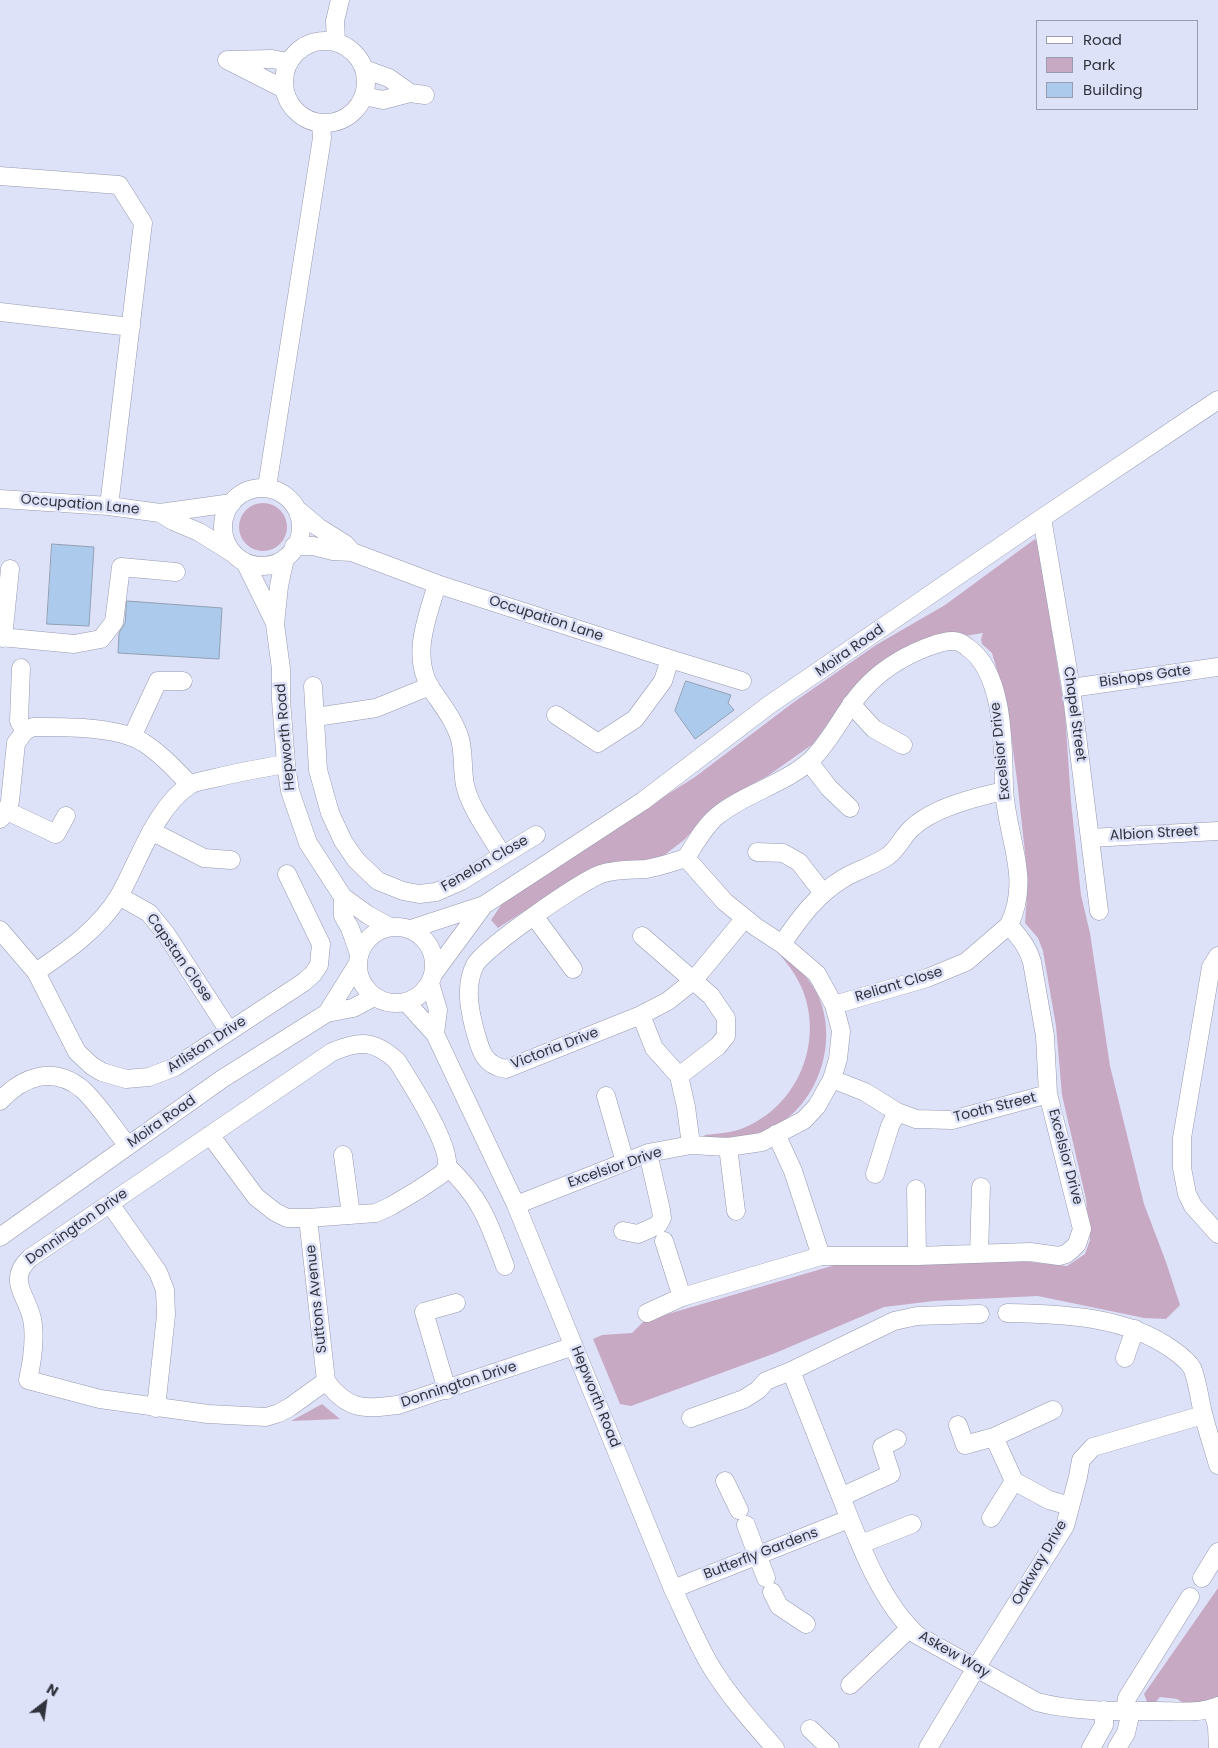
<!DOCTYPE html>
<html>
<head>
<meta charset="utf-8">
<style>
	body { margin:0 }
	#map { position:relative; width:1218px; height:1748px; overflow:hidden; background:#dee2f9; font-family:Poppins,sans-serif }
	canvas { display:block }
	.legend { position:absolute; left:1036px; top:20px; width:162px; height:90px; box-sizing:border-box; background:#dee2f9; border:1px solid #999cad; margin:0; padding:6px 9px; list-style:none; font-size:15px; color:#31333c }
	.legend li { display:flex; align-items:center; gap:10px; height:25px }
	.legend b { width:25px; border:1px solid #999cad }
	.north { position:absolute; left:20px; top:1678px; width:50px; height:50px; -webkit-text-stroke:4px #dee2f9; paint-order:stroke; rotate:30deg; font-size:14px; font-weight:700; line-height:20px; text-align:center; color:#31333c }
	.north::after { content:''; display:block; margin:auto; width:18px; height:22px; background:#31333c; clip-path:polygon(50% 0,100% 100%,50% 72%,0 100%) }
</style>
</head>
<body>
<div id="map">
<canvas width="1218" height="1748"></canvas>
<ul class="legend">
<li><b style="height:6px;background:#fff"></b>Road</li>
<li><b style="height:14px;background:#c8a9c4"></b>Park</li>
<li><b style="height:14px;background:#accaeb"></b>Building</li>
</ul>
<div class="north">N</div>
</div>
<script>
const context = document.querySelector('canvas').getContext('2d');
context.lineJoin = 'round';
function fillPath(path, color) { context.fillStyle = color; context.fill(path, 'evenodd'); }
function trace(path, color, width, dash) { context.strokeStyle = color; context.lineWidth = width; context.lineCap = dash ? 'butt' : 'round'; context.setLineDash(dash || []); context.stroke(path); }
function label(font, color, halo, rows, align = 'center') {
  context.font = font + ' Poppins,sans-serif'; context.lineWidth = 5; context.setLineDash([]); context.textBaseline = 'middle'; context.strokeStyle = halo; context.fillStyle = color; for (const [text, x, y, turn = 0] of rows) {
    context.save(); context.translate(x, y); context.rotate((+turn || 0) * Math.PI / 180); context.textAlign = isNaN(turn) ? turn : align; if (halo) context.strokeText(text, 0, 0); context.fillText(text, 0, 0); context.restore();
  }
}
const green = new Path2D(`
	M239 527a24 24 0 1 1 48 0a24 24 0 1 1-48 0Z
	M1035,539L1044,555L1050,619L1065,713L1071,802L1081,895L1090,933L1110,1066L1144,1204L1166,1262L1180,1305L1166,1319L1144,1318L1038,1296L934,1301L884,1307L773,1354L675,1390L631,1406L620,1404L593,1339L602,1335L632,1333L644,1321L835,1265L1012,1260L1067,1266L1085,1254L1090,1240L1086,1199L1062,1095L1056,1026L1043,951L1038,938L1025,923L1028,880L1017,780L1007,705L992,653L982,644L981,639L983,633L922,643L874,668L845,699L813,744L769,775L721,801L684,840L658,860L617,861L583,873L498,928L491,920L504,901L600,837L695,777L794,702L876,645L945,605Z
	M769,942C785,956 803,970 814,988C842,1035 820,1106 770,1129C750,1137 727,1138 706,1137L704,1135C715,1134 727,1133 738,1130C791,1112 821,1054 806,1000C800,977 784,959 769,942Z
	M322,1404L340,1419L291,1421Z
	M1218,1588V1697L1188,1706L1177,1699L1160,1697L1154,1704H1148L1144,1694Z`);
const building = new Path2D(`
	M52,544L94,547L89,626L47,624Z
	M127,601L222,608L219,659L118,653L119,633L125,623Z
	M686,681L731,695L728,703L734,710L695,739L675,711Z`);
const minor = new Path2D(`
	M284 82a41 41 0 1 1 82 0a41 41 0 1 1-82 0Z
	M336,42L335,21L340,0
	M227,60L284,89
	M230,60L272,59L288,62
	M364,69L389,78L410,93
	M364,96L383,100L410,93L425,95
	M0,176L119,185L143,223L109,506
	M0,312L131,327
	M267,487L322,138L321,124
	M223 527a39 39 0 1 1 78 0a39 39 0 1 1-78 0Z
	M0,499L109,506L160,513L232,503
	M299,511L318,527L345,544L352,552
	M160,513L173,521L199,532L231,552
	M1042,518L1071,688L1099,911
	M294,546H313L333,551L352,552L437,584L670,659L742,681
	M285,558L279,586L275,624L281,669V700L286,764L290,791L308,843L343,897L368,915L390,927
	M245,562L275,623
	M437,584C428,616 411,654 430,687C441,704 454,719 460,739C464,754 462,770 465,785C470,808 490,834 502,855
	M0,637L74,644L101,639L114,622L121,567L176,572
	M3,638L10,569
	M21,668L19,721L25,731
	M313,686L318,770L330,813L343,841L356,860L378,881L403,891L419,894L436,892L461,881L536,835
	M1071,688L1218,667
	M851,704L874,729L903,745
	M556,715L598,743L635,719L663,681L670,659
	M316,717L376,708L430,686
	M132,737L158,681H183
	M809,762L829,788L850,808
	M7,811L56,834L66,816
	M0,819L7,811L10,801L16,743L25,731L33,727C64,727 119,726 144,743C161,754 176,770 190,785
	M151,831L204,858L231,860
	M1090,838L1218,831
	M757,852L783,853L799,862L823,893
	M686,858C673,862 659,867 646,869C630,870 616,869 601,874C580,882 485,947 475,965C465,985 469,1007 474,1027C480,1048 482,1065 506,1069L641,1015L668,1001L693,981L745,918
	M119,896L149,913L166,934L229,1031
	M343,897V916L350,928L359,954
	M534,916L573,969
	M358 965a38 38 0 1 1 76 0a38 38 0 1 1-76 0Z
	M411,929L484,905L643,801L769,705L1042,518L1218,400
	M0,930L36,972L77,1052L92,1066L102,1072L126,1079L149,1077L175,1067L304,982L313,974L319,965L321,944L287,874
	M642,936L711,996L726,1018V1036L718,1046L679,1076
	M782,944C799,919 817,894 844,878C858,870 875,865 888,856C899,848 903,835 913,827C935,807 976,797 1004,791
	M1218,956L1211,967L1182,1138V1168L1187,1194L1193,1206L1218,1234
	M36,972C67,951 99,929 119,896C138,863 156,806 190,785C197,781 207,780 215,778C239,772 262,768 286,764
	M434,973L484,905
	M430,983L438,1010L435,1034
	M406,1002L435,1034L516,1205L673,1589C685,1614 696,1641 710,1665C728,1695 752,1722 775,1748
	M834,1005L927,978L966,962L1009,925
	M327,1013L357,965
	M641,1015L654,1048L679,1076L686,1107L691,1145
	M832,1079L865,1092L897,1112L916,1119L952,1120L1048,1094
	M606,1096L625,1162
	M0,1101C22,1077 53,1065 82,1089C98,1103 114,1129 128,1146
	M776,1134L793,1171L821,1256
	M210,1135L256,1197L275,1212L287,1218H308L376,1213L391,1206L418,1190L439,1176L444,1172L447,1166
	M728,1147L736,1211
	M343,1155L351,1215
	M875,1174L890,1126L897,1112
	M916,1189L917,1256
	M110,1204L158,1272L165,1290L166,1315L156,1408
	M516,1205L648,1153L691,1145L728,1147L762,1142L804,1120L817,1106L832,1079L838,1059L841,1031L834,1005L817,974L782,944L756,927L725,902L686,858C695,844 704,827 717,816C745,793 785,784 811,760C832,740 843,712 863,690C880,671 900,658 925,648C934,645 944,640 954,641C958,641 964,644 967,647C1005,673 1003,747 1004,788C1006,836 1032,878 1009,925C1019,937 1028,947 1032,962L1045,1036L1048,1094L1082,1229L1077,1244L1071,1250L1066,1254L1059,1256L1030,1252L917,1256H821L682,1297L647,1313
	M308,1218L326,1381
	M623,1231L638,1234L658,1225L662,1218L661,1210L648,1153
	M0,1237L222,1079L327,1013L353,1008L374,997
	M664,1241L682,1297
	M979,1254L981,1187
	M505,1266C489,1223 482,1199 447,1166C450,1143 410,1082 397,1061C374,1040 360,1040 332,1052L30,1258C4,1282 31,1298 33,1325C35,1344 32,1362 28,1380L100,1399L208,1414L266,1417L279,1413L290,1407L326,1381C348,1411 364,1409 398,1405L574,1346
	M1007,1313C1063,1314 1126,1316 1173,1350C1180,1355 1188,1361 1192,1368C1197,1378 1200,1402 1203,1413C1207,1430 1213,1447 1218,1465
	M1125,1358L1135,1329
	M791,1371C807,1411 823,1452 839,1492C858,1539 879,1600 917,1635L1037,1702C1075,1712 1117,1711 1157,1711C1177,1711 1199,1714 1218,1706
	M447,1390L424,1312L456,1303
	M1053,1410L994,1437L1014,1481L1049,1500L1070,1506
	M691,1418L744,1399L758,1390L766,1381L791,1371L894,1321L917,1316L980,1314
	M958,1425L965,1445L994,1437
	M725,1481L739,1510
	M841,1497L891,1474L882,1447L897,1439
	M991,1518L1014,1481
	M746,1525L766,1578
	M861,1544L912,1524
	M1202,1578L1218,1552
	M673,1589L849,1519
	M772,1592L779,1606L806,1624
	M850,1685L910,1628
	M1212,1708L1217,1726L1218,1748
	M1125,1711L1127,1698L1190,1597
	M810,1729L830,1748
	M928,1748L976,1668L1065,1526L1078,1477L1081,1460L1093,1447L1203,1415
	M1091,1748L1104,1725V1710
	M1117,1748L1126,1733L1131,1711`);
const streetNames = [
	["Occupation Lane",80,505,5],
	["Occupation Lane",546,619,18],
	["Moira Road",850,651,-35],
	["Bishops Gate",1145,677,-8],
	["Chapel Street",1074,714,82],
	["Hepworth Road",286,737,-95],
	["Excelsior Drive",1001,751,-96],
	["Albion Street",1154,834,-3],
	["Fenelon Close",485,864,-30],
	["Capstan Close",179,958,55],
	["Reliant Close",899,985,-17],
	["Arliston Drive",207,1045,-33],
	["Victoria Drive",555,1049,-21],
	["Tooth Street",995,1108,-14],
	["Moira Road",162,1122,-35],
	["Excelsior Drive",1065,1157,75],
	["Excelsior Drive",615,1168,-19],
	["Donnington Drive",77,1227,-35],
	["Suttons Avenue",317,1299,-96],
	["Donnington Drive",459,1385,-18],
	["Hepworth Road",595,1397,68],
	["Butterfly Gardens",761,1554,-21],
	["Oakway Drive",1040,1563,-60],
	["Askew Way",954,1655,30]
];
fillPath(green, '#c8a9c4');
fillPath(building, '#accaeb');
trace(building, '#91a0b2', 1);
trace(minor, '#9699ae', 19);
trace(minor, '#fff', 18);
label('14px', '#31333c', '#dee2f9', streetNames);
</script>
</body>
</html>
